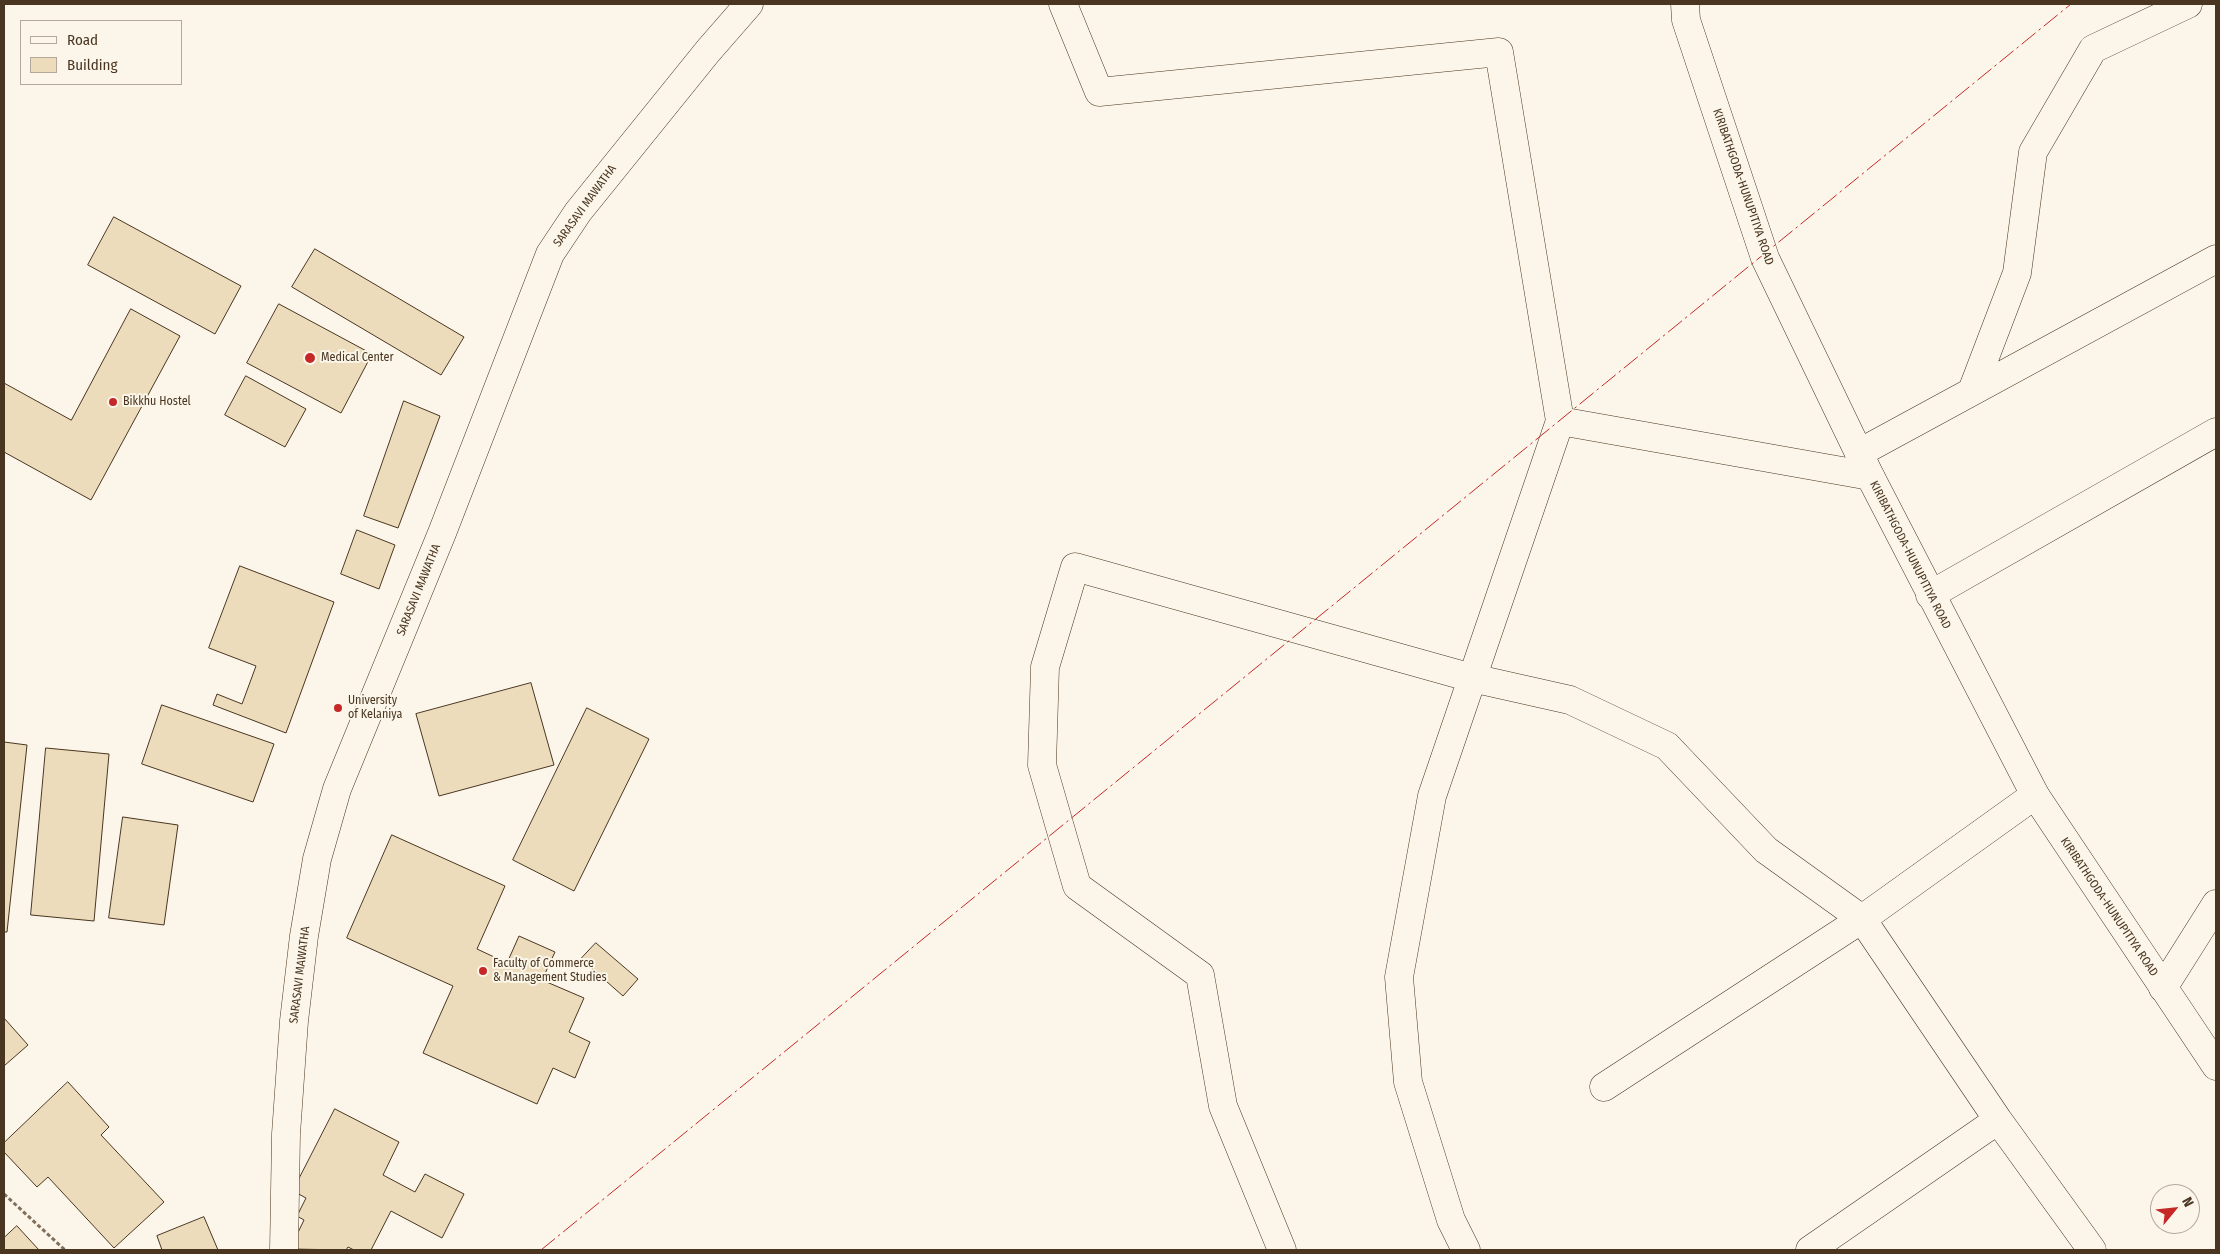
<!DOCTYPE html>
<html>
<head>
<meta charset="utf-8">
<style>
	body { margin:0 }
	#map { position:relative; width:2220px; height:1254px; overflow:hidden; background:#fbf6e9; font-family:"Fira Sans Condensed",sans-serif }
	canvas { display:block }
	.frame { position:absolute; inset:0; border:5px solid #4a3520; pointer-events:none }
	.legend { position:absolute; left:20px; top:20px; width:162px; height:65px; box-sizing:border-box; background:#fbf6e9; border:1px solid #b4a999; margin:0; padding:6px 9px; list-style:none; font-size:15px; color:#4a3520 }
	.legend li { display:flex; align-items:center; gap:10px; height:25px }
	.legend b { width:25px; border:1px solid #b4a999 }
	.north { position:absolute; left:2150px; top:1184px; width:50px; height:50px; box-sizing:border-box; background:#fbf6e9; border:1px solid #b4a999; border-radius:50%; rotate:62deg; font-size:14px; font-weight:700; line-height:20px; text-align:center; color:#4a3520 }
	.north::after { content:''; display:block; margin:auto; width:18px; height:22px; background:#c62828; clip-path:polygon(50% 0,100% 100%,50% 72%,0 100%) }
</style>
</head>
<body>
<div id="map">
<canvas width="2220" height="1254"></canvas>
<div class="frame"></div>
<ul class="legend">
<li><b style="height:6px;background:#fbf6e9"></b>Road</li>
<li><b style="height:14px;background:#ecdcbc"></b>Building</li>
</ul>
<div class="north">N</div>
</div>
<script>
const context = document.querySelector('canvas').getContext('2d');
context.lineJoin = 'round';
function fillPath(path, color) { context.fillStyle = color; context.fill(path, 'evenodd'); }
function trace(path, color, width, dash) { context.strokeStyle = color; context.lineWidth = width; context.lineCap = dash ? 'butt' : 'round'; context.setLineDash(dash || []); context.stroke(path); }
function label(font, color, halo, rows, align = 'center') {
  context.font = font + ' "Fira Sans Condensed",sans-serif'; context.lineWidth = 4; context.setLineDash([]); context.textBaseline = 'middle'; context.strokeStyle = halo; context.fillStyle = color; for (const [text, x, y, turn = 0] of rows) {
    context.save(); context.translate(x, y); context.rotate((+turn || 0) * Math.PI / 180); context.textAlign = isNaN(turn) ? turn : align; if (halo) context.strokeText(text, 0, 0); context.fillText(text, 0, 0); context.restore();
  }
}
const building = new Path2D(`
	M114,217L241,286L215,334L88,265Z
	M315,249L464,337L441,375L292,287Z
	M279,304L372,354L341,413L247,363Z
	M131,309L180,336L91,500L4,452V383L71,420Z
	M246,376L306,409L285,447L225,415Z
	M404,401L440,416L398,528L364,516Z
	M357,530L395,545L379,589L341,574Z
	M240,566L334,602L286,733L213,705L217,694L242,704L256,666L209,648Z
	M531,683L554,765L439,796L416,714Z
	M162,705L274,744L253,802L142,764Z
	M587,708L649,739L574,891L513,860Z
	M4,742L27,745L7,932H4Z
	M46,748L109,754L94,921L31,915Z
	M123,817L178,825L164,925L109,918Z
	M392,835L505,886L477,949L507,963L519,936L555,952L542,980L584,998L569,1032L590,1042L575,1078L553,1068L537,1104L423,1053L453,986L347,938Z
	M596,943L638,979L623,996L581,959Z
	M4,1018L28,1045L4,1066Z
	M68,1082L109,1127L101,1135L164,1202L114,1248L48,1177L37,1187L4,1152V1143Z
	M335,1109L399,1142L383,1175L415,1192L425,1174L464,1194L442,1238L391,1211L371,1250H354L348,1247L346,1250L290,1249L304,1220L297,1216L306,1198L293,1191Z
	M204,1217L218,1250H162L157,1236Z
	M17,1226L39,1250H4V1238Z`);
const path = new Path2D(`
	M4,1194L65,1250`);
const minor = new Path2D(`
	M1063,4L1099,92L1499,52L1560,421L1870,476
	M1972,391L2017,273L2033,152L2093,49L2188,4
	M1859,453L2216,259
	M1930,595L2216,432
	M2163,988L2216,904
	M1604,1087L1862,919L2035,795
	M284,1250L286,1134L294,1021L304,936L317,859L337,789L442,533L550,254L578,212L708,51L749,4
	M1282,1250L1223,1106L1200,975L1077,886L1042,765L1045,667L1075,567L1472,678L1570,700L1667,746L1766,850L1862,919L1998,1120L2092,1250
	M1466,1250L1451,1220L1408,1082L1399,977L1432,796L1560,421
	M1810,1250L1998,1120`);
const major = new Path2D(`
	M1685,4L1686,20L1765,258L1870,476L2035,795L2216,1066`);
const power = new Path2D(`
	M541,1250L2071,4`);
const markers = [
	[310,358,6,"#c62828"],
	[113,402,5,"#c62828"],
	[338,708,5,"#c62828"],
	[483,971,5,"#c62828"]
];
const streetNames = [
	["KIRIBATHGODA-HUNUPITIYA ROAD",1743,187,71],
	["SARASAVI MAWATHA",585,206,-54],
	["KIRIBATHGODA-HUNUPITIYA ROAD",1910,555,63],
	["SARASAVI MAWATHA",419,590,-68],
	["KIRIBATHGODA-HUNUPITIYA ROAD",2109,907,56],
	["SARASAVI MAWATHA",300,975,-83]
];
const poiNames = [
	["Medical Center",321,358],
	["Bikkhu Hostel",123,402],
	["University",348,701],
	["of Kelaniya",348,715],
	["Faculty of Commerce",493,964],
	["& Management Studies",493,978]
];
fillPath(building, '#ecdcbc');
trace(building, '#4a3520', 1);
trace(minor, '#4a3520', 29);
trace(major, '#4a3520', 29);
trace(path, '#7f6f5c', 3, [4, 2.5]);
trace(minor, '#fbf6e9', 28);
trace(major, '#fbf6e9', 28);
trace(power, '#c62828', 1, [18, 4, 2.5, 4]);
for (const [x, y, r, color] of markers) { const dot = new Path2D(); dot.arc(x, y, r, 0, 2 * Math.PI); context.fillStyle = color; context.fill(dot); trace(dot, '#fbf6e9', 2); }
label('12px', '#4a3520', '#fbf6e9', streetNames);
label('12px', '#4a3520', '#fbf6e9', poiNames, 'left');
</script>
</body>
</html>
